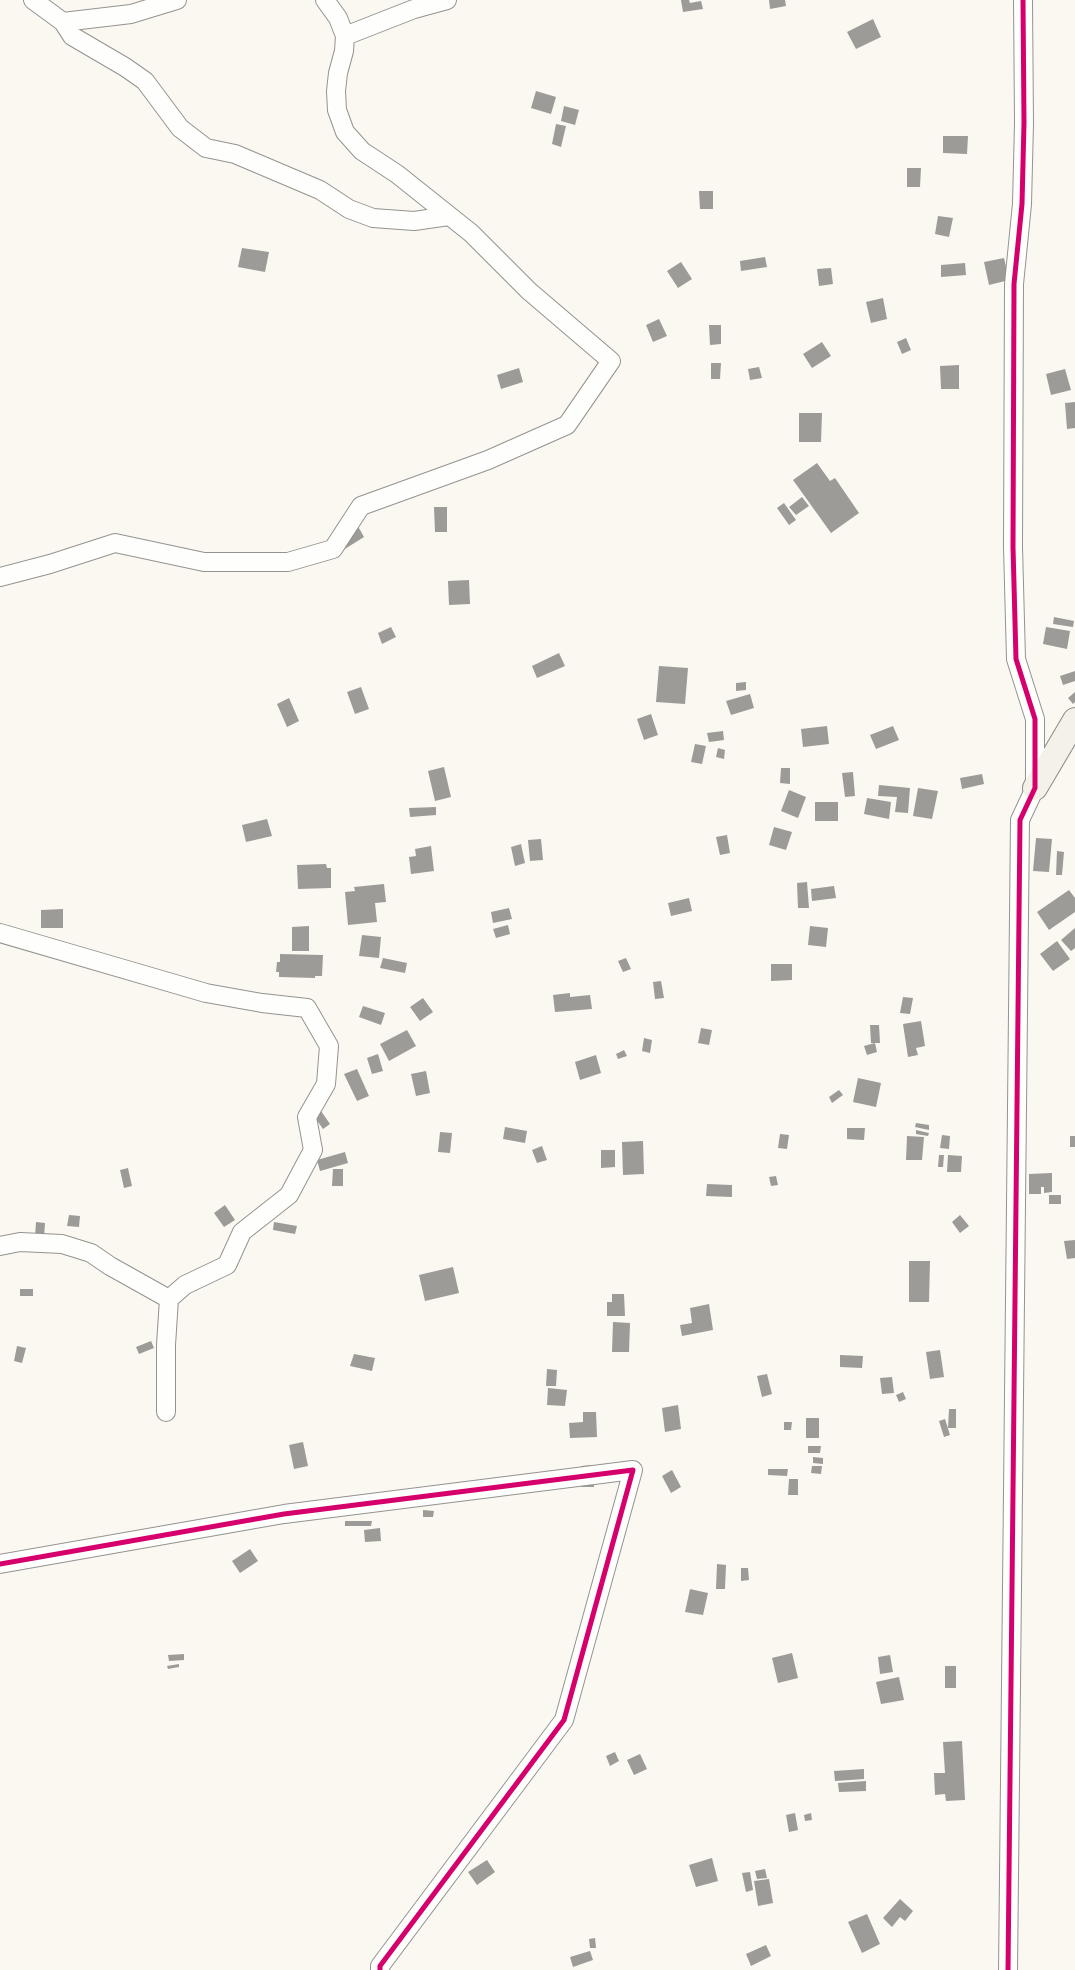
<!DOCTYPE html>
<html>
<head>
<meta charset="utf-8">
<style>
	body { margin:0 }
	canvas { display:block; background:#faf8f1 }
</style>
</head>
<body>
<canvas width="1075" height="1970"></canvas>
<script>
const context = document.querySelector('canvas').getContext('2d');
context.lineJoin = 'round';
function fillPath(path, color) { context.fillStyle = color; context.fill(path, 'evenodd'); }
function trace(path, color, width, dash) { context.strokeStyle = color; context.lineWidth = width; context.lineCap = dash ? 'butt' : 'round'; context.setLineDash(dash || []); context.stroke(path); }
const building = new Path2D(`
	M681,0H689L690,3L701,1L703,9L683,12Z
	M769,0H785L786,6L770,9Z
	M873,19L881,37L856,49L847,32Z
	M536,91L556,97L551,114L531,108Z
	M564,106L579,110L575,125L561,121Z
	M556,124L566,126L561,147L552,144Z
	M943,136H968L967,154L943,153Z
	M907,168H921L920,187H907Z
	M699,191H713V209H700Z
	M938,216L953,218L949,237L935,234Z
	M242,248L269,252L265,272L238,267Z
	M765,257L767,267L741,271L740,261Z
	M1004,258L1009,280L989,285L984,262Z
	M681,262L692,279L678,288L667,271Z
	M965,263L966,275L941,277V265Z
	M831,268L833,284L819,286L817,269Z
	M883,298L887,319L871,323L866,302Z
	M659,319L667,336L653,342L646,325Z
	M709,325H721V344L710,345Z
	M906,338L911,350L902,354L897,342Z
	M822,342L831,356L812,368L803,354Z
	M711,363H721L720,379H711Z
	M959,365V389H941L940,366Z
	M759,367L762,378L750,380L748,369Z
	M519,368L523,382L501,389L497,375Z
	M1065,369L1071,390L1051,395L1046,374Z
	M1075,402V428L1067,429L1065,403Z
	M799,413H822L821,442H799Z
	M817,463L830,481L835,478L859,513L831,533L793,480Z
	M802,497L809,506L796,515L789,507Z
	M784,503L796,520L789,525L777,508Z
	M434,507H447V532H435Z
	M355,521L364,537L340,552L330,536Z
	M469,580L470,604L449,605L448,581Z
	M1054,617L1074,621L1073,627L1053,624Z
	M391,627L396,637L382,644L378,633Z
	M1046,627L1070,631L1067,649L1043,644Z
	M559,653L565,666L537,678L532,666Z
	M659,666L688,668L685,704L656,702Z
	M1075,671V681L1063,685L1060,676Z
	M746,682V690L736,691V683Z
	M361,687L369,709L355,714L347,692Z
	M1075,692V702L1073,704L1068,698Z
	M750,694L754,708L731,715L726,701Z
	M289,698L299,721L287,727L277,704Z
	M651,714L658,735L644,740L637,719Z
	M827,726L829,744L803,747L801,729Z
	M893,726L899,740L876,749L870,735Z
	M723,731L724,740L709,742L707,733Z
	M695,744L706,746L702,764L691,762Z
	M718,748L725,750L724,759L716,757Z
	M444,767L451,797L435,801L428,771Z
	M781,768H790V784L780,783Z
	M853,772L855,796L845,797L842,773Z
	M982,774L984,784L962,789L960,778Z
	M879,785L910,788L908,813L895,812L897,797L878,796Z
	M918,788L938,791L932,819L913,816Z
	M789,790L806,797L798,818L781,811Z
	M867,798L891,802L889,819L864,814Z
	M815,802H838V821H815Z
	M436,807V815L410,817L409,808Z
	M267,819L272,836L246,842L242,825Z
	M774,827L792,832L786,850L769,845Z
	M727,835L730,853L720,855L716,837Z
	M1036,838L1052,839L1049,872L1033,871Z
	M541,839L543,860L530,861L528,840Z
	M521,844L525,863L515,866L511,847Z
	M431,846L434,871L411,874L409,857L416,856L415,849Z
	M1057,851L1064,852L1062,875H1056Z
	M326,864L327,868H331V888L298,889L297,865Z
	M807,882L809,908H798L797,883Z
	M384,884L386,902L375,903L377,922L348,925L345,892L355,891L354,887Z
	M834,886L836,898L812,901L811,889Z
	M1069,890L1075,898V912L1049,930L1037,912Z
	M689,898L692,911L671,916L668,903Z
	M509,908L512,919L493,923L491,912Z
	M63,909V928H41V910Z
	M508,925L510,934L496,938L493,929Z
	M309,926V951H292V927Z
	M810,926L828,928L826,947L808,945Z
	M1075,928V948L1071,951L1061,940Z
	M362,935L381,937L379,958L359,956Z
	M1057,941L1070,959L1053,971L1040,954Z
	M280,954L323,955L322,976H315V978L279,977V972H276L277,962H280Z
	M383,958L407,963L405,973L380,968Z
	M626,958L631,969L623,972L618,961Z
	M771,964H792V980L771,981Z
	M661,981L664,998L655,999L653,982Z
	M570,993V997L590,995L592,1009L555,1012L553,995Z
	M903,997L913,998L910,1014L900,1013Z
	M423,998L433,1012L420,1021L410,1007Z
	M363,1006L385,1013L381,1025L359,1017Z
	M921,1021L925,1046L916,1048L918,1055L908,1057L903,1024Z
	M870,1025H879L880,1043H871Z
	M701,1028L712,1030L709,1045L698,1043Z
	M407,1030L416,1046L389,1061L380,1044Z
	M644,1038L652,1040L650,1053L642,1051Z
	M875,1043L877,1052L867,1055L864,1046Z
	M624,1050L627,1056L618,1059L616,1054Z
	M378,1054L383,1071L372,1074L367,1058Z
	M596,1055L601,1073L580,1080L575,1062Z
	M357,1069L369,1096L357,1101L344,1074Z
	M426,1071L430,1093L416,1096L411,1074Z
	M858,1078L881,1083L876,1107L853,1102Z
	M839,1090L843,1095L832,1103L829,1097Z
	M321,1111L330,1124L323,1129L314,1116Z
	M916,1123L929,1125V1130L915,1127Z
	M505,1127L527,1131L525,1143L503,1139Z
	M847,1128H865L864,1140L847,1139Z
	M916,1130L929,1133L928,1136L916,1134Z
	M440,1132L452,1133L450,1153L438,1152Z
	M780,1134L789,1135L787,1149L778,1148Z
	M942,1135L950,1136L949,1149L940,1148Z
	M907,1136L924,1137L922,1160H906Z
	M1070,1136H1075V1147H1070Z
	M643,1141L644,1174L623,1175L622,1142Z
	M542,1146L547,1160L537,1163L532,1150Z
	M601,1150H615V1167L601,1168Z
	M345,1152L348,1163L320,1171L317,1160Z
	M939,1155H944L943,1167H938Z
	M948,1155L962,1156L961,1172H947Z
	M128,1168L132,1186L124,1188L120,1170Z
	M333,1169H343V1186H332Z
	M1052,1173V1192L1044,1193V1187H1041V1194H1029V1174Z
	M776,1176L778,1185L771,1186L769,1177Z
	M707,1184L732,1185V1197L706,1196Z
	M1049,1195H1061V1204H1049Z
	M225,1205L235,1220L224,1227L214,1213Z
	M69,1215L80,1216L79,1227L67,1226Z
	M960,1215L969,1226L960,1233L952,1222Z
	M36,1222L45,1223L44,1237H35Z
	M274,1222L297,1226L295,1234L273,1230Z
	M1075,1240V1258L1067,1259L1064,1241Z
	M909,1261H930L929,1302H909Z
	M453,1267L459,1293L425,1301L419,1275Z
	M20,1289H33V1296H20Z
	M612,1294H624L625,1316H607V1302H612Z
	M709,1304L713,1330L682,1336L680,1325L692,1323L690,1308Z
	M613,1322L630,1323L629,1352H612Z
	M151,1341L154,1348L139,1354L136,1347Z
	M17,1346L26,1348L22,1363L14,1361Z
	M940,1350L944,1377L930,1379L926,1352Z
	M354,1354L375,1358L372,1371L350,1366Z
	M840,1355L863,1356L862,1368L840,1367Z
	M547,1369L557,1370L556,1386H546Z
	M767,1374L772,1394L762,1397L757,1376Z
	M892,1377L894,1393L882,1394L880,1378Z
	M548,1388L567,1390L565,1406L547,1405Z
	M903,1392L906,1399L899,1402L896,1395Z
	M678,1405L681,1429L665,1432L662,1408Z
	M949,1409H956V1428H948Z
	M583,1412H596L597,1437L570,1438L569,1423L583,1422Z
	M806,1418H819V1438H806Z
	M945,1419L950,1435L944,1437L939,1421Z
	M784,1422H792L791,1430H784Z
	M303,1442L308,1466L294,1469L289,1445Z
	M808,1446H821L820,1453H808Z
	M813,1457L823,1458V1464L813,1463Z
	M593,1465L594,1487H581V1466Z
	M812,1466H822L821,1474L811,1473Z
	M768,1469H788L787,1476L768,1475Z
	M672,1470L681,1487L671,1493L662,1476Z
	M789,1479H798V1495H788Z
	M423,1510L434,1511L433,1517H423Z
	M345,1521H372L371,1526H345Z
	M380,1528L381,1541L365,1542L364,1530Z
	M250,1549L258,1561L240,1573L232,1561Z
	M717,1564L726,1565L725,1589H716Z
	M741,1568H748L749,1580L741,1581Z
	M690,1589L708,1593L703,1615L685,1612Z
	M792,1653L798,1678L778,1683L772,1658Z
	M184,1654V1660L169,1661L168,1655Z
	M890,1655L893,1672L880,1674L878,1657Z
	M179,1664V1667L168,1669L167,1666Z
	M945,1666H956V1688H945Z
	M899,1677L904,1700L881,1704L876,1682Z
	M962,1741L965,1800L946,1801L945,1794L935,1795L934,1773H945L943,1742Z
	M615,1752L619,1761L610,1766L606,1756Z
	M640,1754L647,1769L634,1775L627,1760Z
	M864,1769V1779L835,1781L834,1771Z
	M866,1781V1791L839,1792L838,1783Z
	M795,1813L798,1830L789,1832L786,1815Z
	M811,1813L812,1820L805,1821L804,1815Z
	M712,1858L718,1881L696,1887L689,1865Z
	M487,1860L495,1872L477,1885L468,1872Z
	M765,1869L767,1878L757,1879L755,1871Z
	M750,1872L753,1890L746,1892L742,1873Z
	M769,1879L773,1903L758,1906L754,1881Z
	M900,1899L913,1911L905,1921L900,1917L892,1927L883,1918Z
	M867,1914L880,1944L862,1953L848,1922Z
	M595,1938L596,1948H590L589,1939Z
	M766,1945L771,1956L751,1966L746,1954Z
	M590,1951L593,1960L573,1967L570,1957Z`);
const street = new Path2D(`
	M33,0L63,22L131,14L177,0
	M63,22L72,36L125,67L145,81L180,128L206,148L235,154L320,190L349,209L373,218L414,221L449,216
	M345,36L414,9L447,0
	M0,577L50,564L115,543L204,562H288L333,549L361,506L488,460L567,425L611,361L529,291L471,233L397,174L362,151L345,132L337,110L336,91L338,73L344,51L345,36L338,18L325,0
	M0,933L206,993L262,1003L307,1008L329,1046L326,1084L307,1117L313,1150L289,1195L242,1232L227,1265L185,1285L169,1299L166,1345V1412
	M0,1246L20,1242L62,1244L91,1253L110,1266L169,1299
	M0,1564L284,1514L633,1470L564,1720L380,1966V1970
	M1008,1970L1020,820L1035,788V719L1016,659L1013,547L1014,284L1022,204L1024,123L1023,0`);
const secondary = new Path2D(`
	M1035,788L1075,720`);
const cycleway = new Path2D(`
	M0,1564L284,1514L633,1470L564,1720L380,1966V1970
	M1008,1970L1020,820L1035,788V719L1016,659L1013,547L1014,284L1022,204L1024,123L1023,0`);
fillPath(building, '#9d9b97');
trace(street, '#949390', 20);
trace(secondary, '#8a8986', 26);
trace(street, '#fefefd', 18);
trace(secondary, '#f4f2e8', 24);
trace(cycleway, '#d6006c', 5);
</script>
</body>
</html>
